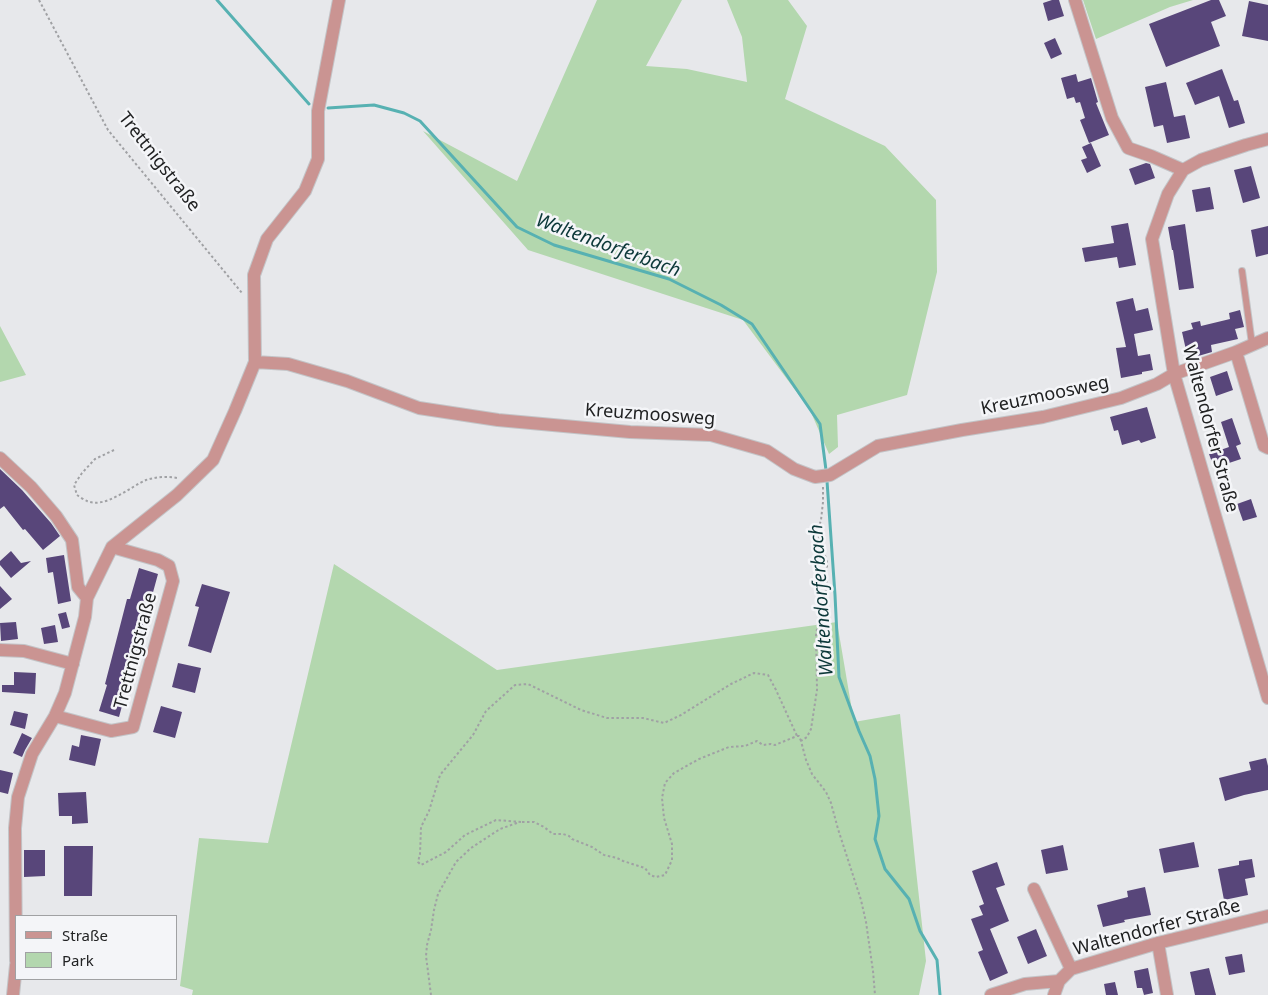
<!DOCTYPE html>
<html>
<head>
<meta charset="utf-8">
<style>
	body { margin:0 }
	#map { position:relative; width:1268px; height:995px; overflow:hidden; background:#e7e8eb; font-family:"Noto Sans",sans-serif }
	canvas { display:block }
	.legend { position:absolute; left:15px; top:915px; width:162px; height:65px; box-sizing:border-box; background:#f4f5f8; border:1px solid #a0a1a3; margin:0; padding:6px 9px; list-style:none; font-size:15px; color:#212223 }
	.legend li { display:flex; align-items:center; gap:10px; height:25px }
	.legend b { width:25px; border:1px solid #a0a1a3 }
</style>
</head>
<body>
<div id="map">
<canvas width="1268" height="995"></canvas>
<ul class="legend">
<li><b style="height:6px;background:#ca9492"></b>Straße</li>
<li><b style="height:14px;background:#b3d7ae"></b>Park</li>
</ul>
</div>
<script>
const context = document.querySelector('canvas').getContext('2d');
context.lineJoin = 'round';
function fillPath(path, color) { context.fillStyle = color; context.fill(path, 'evenodd'); }
function trace(path, color, width, dash) { context.strokeStyle = color; context.lineWidth = width; context.lineCap = dash ? 'butt' : 'round'; context.setLineDash(dash || []); context.stroke(path); }
function label(font, color, halo, rows, align = 'center') {
  context.font = font + ' "Noto Sans",sans-serif'; context.lineWidth = 5; context.setLineDash([]); context.textBaseline = 'middle'; context.strokeStyle = halo; context.fillStyle = color; for (const [text, x, y, turn = 0] of rows) {
    context.save(); context.translate(x, y); context.rotate((+turn || 0) * Math.PI / 180); context.textAlign = isNaN(turn) ? turn : align; if (halo) context.strokeText(text, 0, 0); context.fillText(text, 0, 0); context.restore();
  }
}
const green = new Path2D(`
	M597,0H682L646,66L687,69L747,82L742,37L727,0H788L807,26L785,99L885,146L936,200L937,272L907,395L837,415L838,447L829,454L810,410L743,320L528,250L423,131L517,181Z
	M1083,0H1193L1170,7L1096,39Z
	M0,326L26,375L0,382Z
	M334,564L497,670L837,622L854,722L900,714L916,870L926,961L919,995H192L193,990L180,986L199,838L268,843Z`);
const stream = new Path2D(`
	M217,0L309,104
	M328,108L374,105L404,113L420,121L517,227L554,245L669,279L721,305L752,324L820,424L826,470
	M827,481L835,595L839,677L859,731L870,756L875,779L879,816L875,839L885,869L909,899L920,931L937,960L940,995`);
const building = new Path2D(`
	M1052,0H1059L1064,16L1048,21L1043,3Z
	M1211,0H1219L1226,16L1211,22L1220,46L1166,67L1149,24Z
	M1249,1L1268,5V41L1242,36Z
	M1055,38L1062,54L1051,59L1044,43Z
	M1222,69L1234,101L1238,100L1245,123L1229,128L1219,96L1195,105L1186,83Z
	M1076,74L1078,82L1091,78L1098,102L1096,103L1109,135L1089,143L1080,120L1085,118L1080,102L1076,103L1074,97L1067,99L1061,78Z
	M1166,82L1174,117L1185,115L1190,138L1167,143L1163,125L1154,127L1145,87Z
	M1091,143L1101,166L1087,173L1081,160L1087,158L1082,147Z
	M1146,163L1150,164L1155,178L1135,185L1129,169Z
	M1251,166L1260,198L1243,203L1234,170Z
	M1210,187L1214,209L1196,212L1192,190Z
	M1128,223L1136,265L1119,268L1117,257L1085,262L1082,248L1114,243L1111,226Z
	M1185,224L1194,288L1179,290L1173,250H1172L1168,227Z
	M1268,226V254L1256,257L1251,230Z
	M1133,298L1136,311L1148,308L1153,330L1134,334L1138,356L1150,354L1153,370L1142,372V374L1121,378L1116,348L1126,347L1116,302Z
	M1240,310L1244,327L1235,329L1238,339L1211,345L1212,352L1188,359L1182,332L1193,329L1191,323L1200,321L1201,326L1230,319L1229,313Z
	M1227,371L1233,390L1216,396L1210,377Z
	M1147,407L1156,438L1141,443L1139,440L1122,445L1118,430L1114,431L1110,417Z
	M1232,418L1241,444L1236,446L1241,459L1214,468L1209,454L1229,447L1221,422Z
	M0,469L22,490L51,523L60,536L43,550L25,529L23,530L4,506L0,509Z
	M1251,499L1257,517L1243,521L1237,504Z
	M11,551L21,563L31,561L11,578L0,565V561Z
	M64,555L71,601L58,604L53,572L48,573L46,558Z
	M139,568L158,574L119,717L99,711L107,685L105,684L111,661L127,599H130Z
	M202,584L230,592L211,653L188,646L199,607L195,606Z
	M0,586L12,599L0,609Z
	M66,612L70,627L62,629L58,614Z
	M16,622L18,639L1,641L0,623Z
	M55,625L58,642L44,644L41,628Z
	M178,663L201,668L195,693L172,687Z
	M14,672L36,673L35,694L2,692V685H14Z
	M161,706L182,712L175,738L153,732Z
	M14,711L28,714L25,729L10,725Z
	M22,733L32,738L25,750L22,757L13,753Z
	M81,735L101,739L95,766L69,760L72,745L79,747Z
	M1266,758L1268,766V790L1244,795L1225,801L1219,778L1251,770L1249,762Z
	M0,770L13,773L8,794L0,792Z
	M86,792L88,823L72,824V816H59L58,793Z
	M1194,842L1199,867L1164,873L1159,849Z
	M1063,845L1068,870L1046,874L1041,850Z
	M64,846H93L92,896H64Z
	M24,850H45V876L24,877Z
	M1252,859L1255,877L1245,879L1248,895L1224,900L1218,869L1239,865V861Z
	M997,862L1005,885L996,888L1009,921L990,929L1008,973L990,981L978,952L983,950L971,919L983,915L979,906L984,904L972,871Z
	M1145,887L1151,915L1124,920L1125,922L1103,927L1097,905L1128,897L1127,891Z
	M1036,929L1047,956L1028,964L1017,937Z
	M1242,954L1245,972L1229,975L1225,957Z
	M1148,968L1153,993L1144,995L1142,988H1137L1134,971Z
	M1209,968L1216,995H1195L1190,972Z
	M1115,982L1118,995H1106L1104,984Z`);
const path = new Path2D(`
	M39,0L108,130L242,293
	M114,450L95,459L82,473L74,485L77,495C80,497 84,500 87,501C105,509 130,487 146,480C156,477 167,476 177,478
	M823,487V502L821,520L818,530L820,542L827,561V579L825,598L820,612L816,635L817,690L811,729L807,737L801,741L806,760L812,774L826,792L831,803L838,829L861,900L866,922L873,971L875,995
	M521,822L496,820L465,835L446,852L421,865L418,862L420,854L421,827L429,811L440,775L473,735L486,711L515,685L528,684L581,710L607,718H643L664,723L681,715L731,684L754,673L768,675L776,690L797,736
	M522,822H534L544,827L553,834H563L569,836L572,839L592,847L604,855L617,858L623,861L645,868L650,875L656,877L665,875L672,860V844L664,818L662,798L665,783L674,773L699,759L729,747L745,746L757,741L763,745L771,744L775,745L797,736H799L801,741
	M431,995L426,956L427,945L431,930L434,910L438,894L456,862L471,848L500,829L517,823`);
const service = new Path2D(`
	M1242,271L1252,344`);
const minor = new Path2D(`
	M1075,0L1112,118L1128,148L1151,156L1183,170
	M1268,139L1246,145L1201,160L1183,170L1168,194L1152,239L1174,374L1268,698
	M1236,352L1264,446L1268,448
	M255,362L288,364L347,381L419,408L498,420L630,432L711,435L767,451L794,469L815,477L830,475L878,446L962,430L1043,417L1121,398L1157,384L1174,374L1236,352L1268,338
	M0,458L31,487L56,516L72,540L78,587L87,598
	M0,650L24,651L73,664
	M55,716L111,731L133,727L173,581L169,566L158,560L112,547
	M1034,889L1071,969
	M1158,943L1167,995
	M16,961L15,828L18,797L32,754L55,716L65,693L85,617L87,598L112,547L177,495L213,460L235,411L255,362L254,275L267,239L305,191L318,159V111L339,0
	M13,995L16,965
	M991,995L1025,984L1059,981
	M1054,995L1059,981L1071,969L1158,943L1268,916`);
const streetNames = [
	["Trettnigstraße",159,162,52],
	["Kreuzmoosweg",1045,396,-12],
	["Kreuzmoosweg",650,415,4],
	["Waltendorfer Straße",1210,429,75],
	["Trettnigstraße",136,651,-75],
	["Waltendorfer Straße",1157,928,-15]
];
const waterNames = [
	["Waltendorferbach",608,246,20],
	["Waltendorferbach",822,600,-94]
];
fillPath(green, '#b3d7ae');
trace(stream, '#57b1b2', 3);
fillPath(building, '#58467a');
trace(service, '#c3c4c7', 8);
trace(minor, '#c3c4c7', 14);
trace(path, '#a0a1a4', 2, [2.5, 2.5]);
trace(service, '#ca9492', 6);
trace(minor, '#ca9492', 12);
label('18px', '#212223', '#f4f5f8', streetNames);
label('italic 19px', '#0c3839', '#f4f5f8', waterNames);
</script>
</body>
</html>
